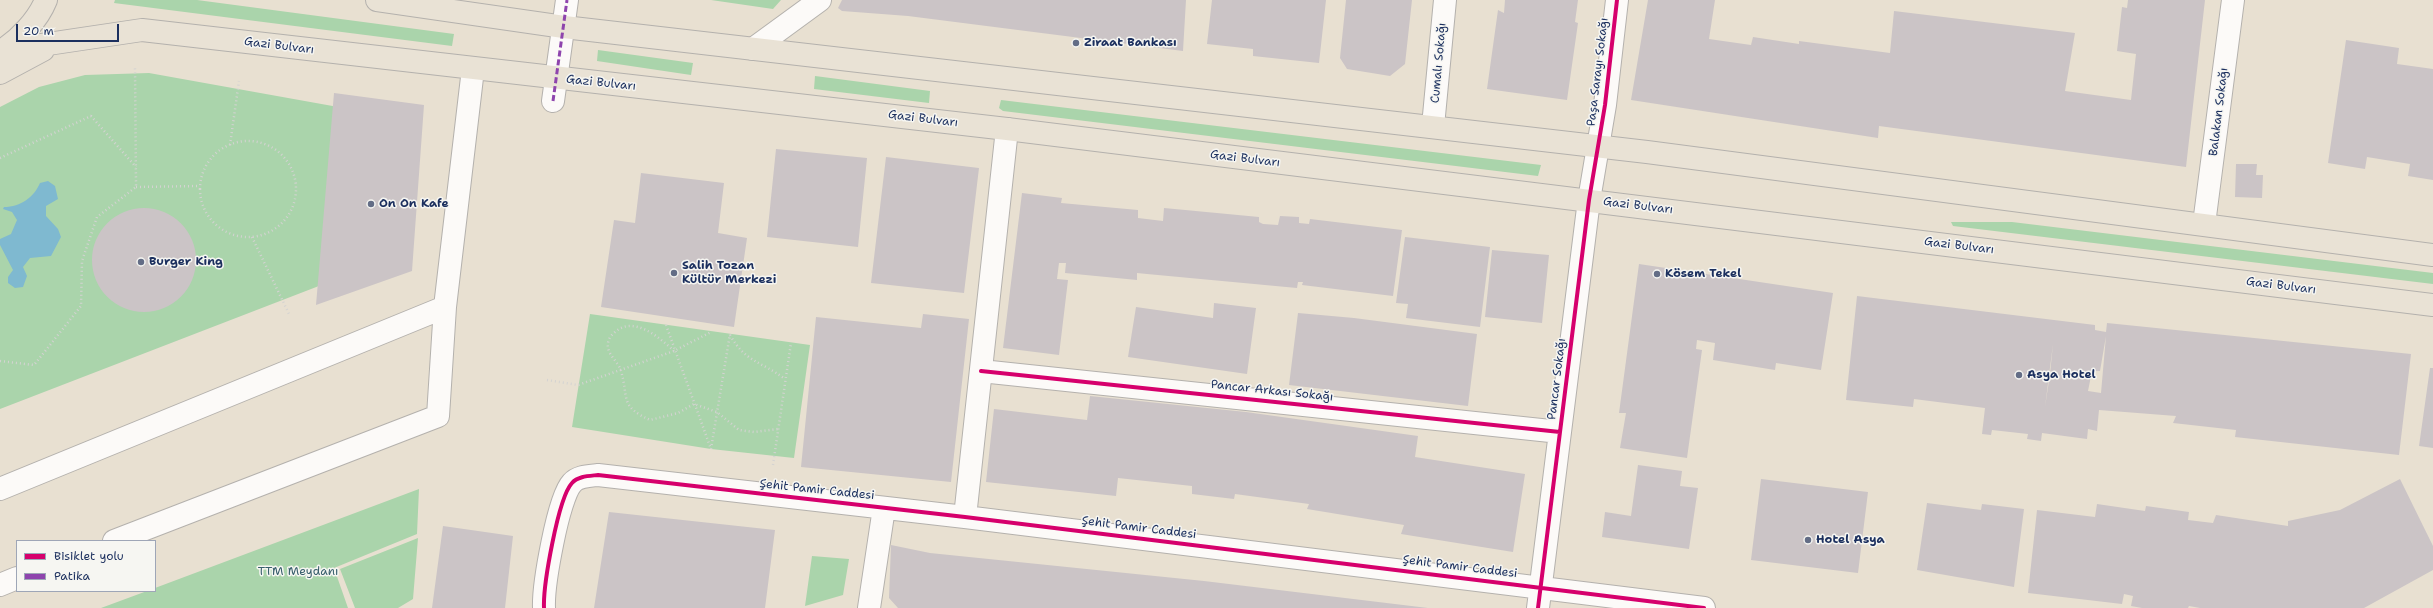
<!DOCTYPE html>
<html>
<head>
<meta charset="utf-8">
<style>
	body { margin:0 }
	#map { position:relative; width:2433px; height:608px; overflow:hidden; background:#e8e0d1; font-family:"Shantell Sans",sans-serif }
	canvas { display:block }
	.legend { position:absolute; left:16px; top:540px; width:140px; height:52px; box-sizing:border-box; background:#f6f6f2; border:1px solid #9ea6b7; margin:0; padding:5px 7px; list-style:none; font-size:12px; color:#1b2f5e }
	.legend li { display:flex; align-items:center; gap:8px; height:20px }
	.legend b { width:20px; border:1px solid #9ea6b7 }
	.scale { position:absolute; left:16px; top:24px; width:103px; height:18px; box-sizing:border-box; border:2px solid #1b2f5e; border-top:0; padding-left:5px; font-size:12px; line-height:14px; white-space:nowrap; color:#1b2f5e; -webkit-text-stroke:3px #f6f6f2; paint-order:stroke }
</style>
</head>
<body>
<div id="map">
<canvas width="2433" height="608"></canvas>
<ul class="legend">
<li><b style="height:5px;background:#d6006c"></b>Bisiklet yolu</li>
<li><b style="height:5px;background:#8e44ad"></b>Patika</li>
</ul>
<div class="scale">20 m</div>
</div>
<script>
const context = document.querySelector('canvas').getContext('2d');
context.lineJoin = 'round';
function fillPath(path, color) { context.fillStyle = color; context.fill(path, 'evenodd'); }
function trace(path, color, width, dash) { context.strokeStyle = color; context.lineWidth = width; context.lineCap = dash ? 'butt' : 'round'; context.setLineDash(dash || []); context.stroke(path); }
function label(font, color, halo, rows, align = 'center') {
  context.font = font + ' "Shantell Sans",sans-serif'; context.lineWidth = 3; context.setLineDash([]); context.textBaseline = 'middle'; context.strokeStyle = halo; context.fillStyle = color; for (const [text, x, y, turn = 0] of rows) {
    context.save(); context.translate(x, y); context.rotate((+turn || 0) * Math.PI / 180); context.textAlign = isNaN(turn) ? turn : align; if (halo) context.strokeText(text, 0, 0); context.fillText(text, 0, 0); context.restore();
  }
}
const green = new Path2D(`
	M115,0H197L454,34L452,46L114,3Z
	M711,0H781L773,9Z
	M598,50L693,63L691,75L597,61Z
	M149,73L416,121L407,252L0,409V107L39,87L85,75Z
	M815,76L930,91L929,103L814,89Z
	M1001,100L1541,165L1538,176L1003,111L999,108Z
	M1951,222H2012L2433,273V284L1953,226Z
	M590,314L810,345L794,458L711,449L572,427Z
	M419,489L417,534L334,568L348,608H101L147,591H155V588Z
	M418,538L413,599L398,608H355L340,569Z
	M812,556L849,559L843,595L805,606Z`);
const water = new Path2D(`
	M48,181L55,186L58,199L46,206V216L58,229L61,237L51,256L30,258L23,267L27,276L23,287L15,288L8,283V277L13,270L0,245V239L11,234L17,220L12,212L3,209L4,207C21,207 34,197 40,183Z`);
const building = new Path2D(`
	M842,0H1186L1183,51L908,16L842,11L838,8Z
	M1212,0H1326L1319,63L1253,56V49L1207,44Z
	M1346,0H1412L1405,64L1390,76L1347,69L1340,58Z
	M1505,0H1578L1575,22L1578,23L1567,100L1487,89L1498,10L1504,13Z
	M1648,0H1715L1709,39L1751,45L1753,37L1799,44V41L1890,53L1894,11L2075,33L2065,91L2131,100L2136,54L2117,51L2122,7L2127,8L2128,0H2205L2186,167L1879,126L1878,138L1631,100Z
	M2346,40L2399,48L2397,64L2433,69V180L2408,176L2410,164L2367,157L2365,169L2328,163Z
	M334,93L424,105L412,271L316,305Z
	M776,149L867,158L858,247L767,237Z
	M886,157L979,168L964,293L871,283Z
	M2236,164H2257L2256,175H2263L2262,198L2235,197Z
	M641,173L724,183L718,233L747,238L734,327L601,307L614,220L635,223Z
	M1022,193L1062,198L1061,203L1138,210V218L1163,221L1164,208L1259,217V222L1263,224L1278,225L1280,216L1299,217V223L1309,224L1310,219L1402,230L1393,296L1302,285L1303,282H1298L1297,288L1147,274L1137,273V280L1065,273L1066,263H1059L1057,279L1068,280L1059,355L1003,348Z
	M92 260a52 52 0 1 1 104 0a52 52 0 1 1-104 0Z
	M1405,237L1490,247L1480,327L1406,318L1408,304L1396,303Z
	M1492,250L1549,255L1542,323L1485,317Z
	M1639,264L1833,293L1821,370L1776,363L1775,370L1713,360L1715,343L1697,340L1696,349L1702,350L1687,458L1620,448L1626,413H1619Z
	M1857,296L2095,325V330L2106,332L2107,323L2411,354L2399,455L2235,437L2236,430L2173,423L2176,416L2099,410L2097,431L2088,429L2087,439L2042,433L2041,441L2027,439L2028,434L1992,430L1991,435L1982,434L1985,408L1914,399L1913,407L1846,400ZM2106,336L2101,393L2088,391L2092,371H2100ZM2053,344L2050,374L2045,407Z
	M1214,303L1256,308L1247,374L1128,357L1136,307L1213,318Z
	M1298,313L1354,318L1477,334L1468,406L1289,385Z
	M923,314L969,319L951,482L801,467L816,317L921,328Z
	M2430,368H2433V448L2419,446Z
	M1090,396L1246,412L1418,436L1415,457L1525,474L1513,552L1401,534L1404,525L1307,509L1309,504L1235,494L1234,499L1192,494V486L1118,478L1116,496L986,482L994,409L1087,420Z
	M1638,465L1682,471L1680,486L1698,488L1689,549L1602,537L1605,512L1631,516Z
	M1761,479L1868,492L1858,573L1751,560Z
	M2400,479L2433,546V570L2364,608H2200L2189,606L2188,608H2142L2131,606L2133,596L2124,594L2122,604L2028,593L2037,510L2095,517L2097,504L2145,511L2146,506L2189,512L2188,520L2213,523L2216,515L2288,526V521L2340,510Z
	M1927,503L1981,510L1982,504L2024,509L2014,587L1917,570Z
	M609,512L775,530L765,608H594Z
	M443,526L513,536L505,608H432Z
	M891,545L930,553L1204,581L1428,608H898L889,598Z`);
const path = new Path2D(`
	M200 189a48 48 0 1 1 96 0a48 48 0 1 1-96 0Z
	M230,145L239,81
	M0,158L91,116L136,167
	M136,187L200,186
	M252,237L289,314
	M666,325L711,449
	M730,335C746,363 761,361 785,379
	M674,351C660,338 634,315 615,332C610,336 607,341 608,348C610,357 619,363 621,371C629,398 619,406 650,420L678,413L694,404L717,412L739,430L754,432L778,429
	M0,361L34,365L81,306L82,261L97,217L136,187L135,67
	M547,380L578,385L674,351L711,332
	M711,449L730,334
	M773,465L791,343`);
const minor = new Path2D(`
	M753,49L820,0
	M553,101L567,0
	M1433,126L1445,0
	M2204,224L2233,0
	M981,371L1560,432
	M0,489L445,307
	M965,517L1007,129
	M114,541L438,416L445,307L473,69
	M0,585L17,578
	M544,608C543,586 558,498 572,483C578,476 589,476 598,475L965,517L1704,608
	M869,608L884,508
	M1538,608L1589,200L1605,105L1617,0`);
const highway = new Path2D(`
	M377,0L564,27L1647,152L2433,255
	M1,51L142,30L1007,129L2433,305
	M1,51C19,40 38,20 46,0
	M0,73L43,50`);
const quiet = new Path2D(`
	M553,101L567,0`);
const cycleway = new Path2D(`
	M981,371L1560,432
	M544,608C543,586 558,498 572,483C578,476 589,476 598,475L965,517L1704,608
	M1538,608L1589,200L1605,105L1617,0`);
const markers = [
	[1076,43,4,"#636d86"],
	[371,204,4,"#636d86"],
	[141,262,4,"#636d86"],
	[674,273,4,"#636d86"],
	[1657,274,4,"#636d86"],
	[2019,375,4,"#636d86"],
	[1808,540,4,"#636d86"]
];
const poiNames = [
	["Ziraat Bankası",1084,43],
	["On On Kafe",379,204],
	["Burger King",149,262],
	["Salih Tozan",682,266],
	["Kültür Merkezi",682,280],
	["Kösem Tekel",1665,274],
	["Asya Hotel",2027,375],
	["Hotel Asya",1816,540]
];
const streetNames = [
	["Gazi Bulvarı",279,46,7],
	["Cumalı Sokağı",1439,63,-85],
	["Paşa Sarayı Sokağı",1598,72,-83],
	["Gazi Bulvarı",601,83,6],
	["Balakan Sokağı",2219,112,-83],
	["Gazi Bulvarı",923,119,7],
	["Gazi Bulvarı",1245,159,7],
	["Gazi Bulvarı",1638,206,7],
	["Gazi Bulvarı",1959,246,7],
	["Gazi Bulvarı",2281,286,7],
	["Pancar Sokağı",1557,379,-83],
	["Pancar Arkası Sokağı",1272,391,6],
	["Şehit Pamir Caddesi",817,490,6],
	["Şehit Pamir Caddesi",1139,528,7],
	["Şehit Pamir Caddesi",1460,567,7]
];
const parkNames = [
	["TTM Meydanı",298,572]
];
fillPath(green, '#aad4ab');
fillPath(water, '#7fb9d0');
fillPath(building, '#cbc4c6');
trace(minor, '#b4b1ad', 24);
trace(highway, '#b4b1ad', 24);
trace(path, '#d4d3d2', 2.5, [1, 3]);
trace(minor, '#fcfaf8', 22);
trace(highway, '#e9e2d5', 22);
trace(quiet, '#8e44ad', 3, [6, 3]);
trace(cycleway, '#d6006c', 4);
for (const [x, y, r, color] of markers) { const dot = new Path2D(); dot.arc(x, y, r, 0, 2 * Math.PI); context.fillStyle = color; context.fill(dot); trace(dot, '#f6f6f2', 1.5); }
label('bold 12px', '#1b2f5e', '#f6f6f2', poiNames, 'left');
label('12px', '#1b2f5e', '#f6f6f2', streetNames);
label('12px', '#375e6c', '#f6f6f2', parkNames);
</script>
</body>
</html>
